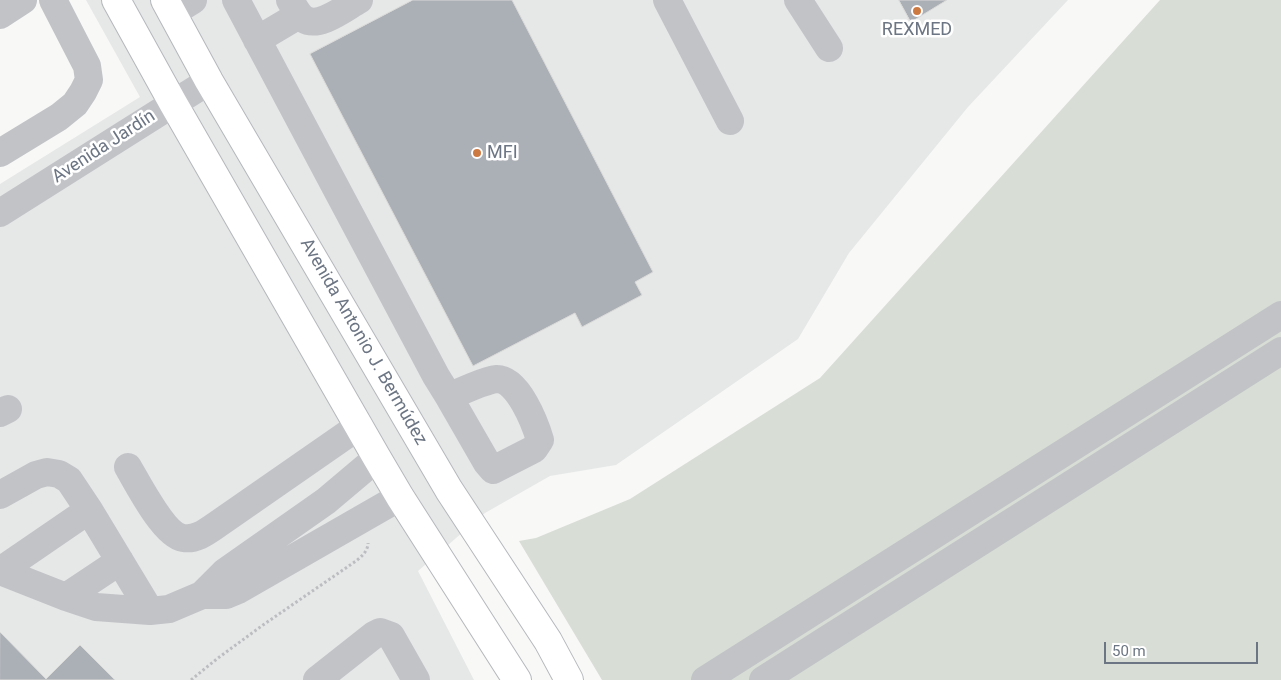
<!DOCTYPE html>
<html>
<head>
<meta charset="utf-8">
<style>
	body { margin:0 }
	#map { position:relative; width:1281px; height:680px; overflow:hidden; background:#f8f8f7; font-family:Roboto,sans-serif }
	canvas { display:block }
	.scale { position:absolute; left:1104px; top:642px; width:154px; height:22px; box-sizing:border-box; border:2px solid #6c7583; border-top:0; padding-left:6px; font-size:15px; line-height:18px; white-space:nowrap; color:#6c7583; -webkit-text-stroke:4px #fff; paint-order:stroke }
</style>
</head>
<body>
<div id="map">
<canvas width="1281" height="680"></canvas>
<div class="scale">50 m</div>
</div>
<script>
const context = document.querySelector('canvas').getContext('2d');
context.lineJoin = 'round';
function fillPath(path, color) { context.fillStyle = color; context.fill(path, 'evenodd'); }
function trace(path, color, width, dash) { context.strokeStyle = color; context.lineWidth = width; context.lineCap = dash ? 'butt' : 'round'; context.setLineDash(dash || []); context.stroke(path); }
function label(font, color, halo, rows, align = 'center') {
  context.font = font + ' Roboto,sans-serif'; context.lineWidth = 5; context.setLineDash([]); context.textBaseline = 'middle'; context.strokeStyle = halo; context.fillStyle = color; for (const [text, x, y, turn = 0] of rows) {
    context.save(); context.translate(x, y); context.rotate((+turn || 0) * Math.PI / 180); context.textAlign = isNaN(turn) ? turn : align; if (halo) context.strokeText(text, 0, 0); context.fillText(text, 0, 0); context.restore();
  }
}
const built = new Path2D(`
	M86,0H1068L968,107L849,253L798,339L616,465L550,476L485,513L418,571L474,680H0V184L140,97Z`);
const green = new Path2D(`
	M1160,0H1281V680H602L519,541L536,538L630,499L820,378Z`);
const building = new Path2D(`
	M413,0H512L653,272L635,282L642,295L582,327L575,313L473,366L310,54Z
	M899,0H947L911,22Z
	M0,632L46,679L80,645L115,680H0Z`);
const path = new Path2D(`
	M191,680L218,658L263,625L356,561C362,556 368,551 368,543`);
const minor = new Path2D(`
	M236,0L436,376L449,397C459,392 486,380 497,379C518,379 535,423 540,440L534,449L493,470L487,463L449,397
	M290,0C294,7 298,15 304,19C319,29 346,7 359,0
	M667,0L730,121
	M798,0L829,48
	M172,13L193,0
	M0,15L23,0
	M257,40L299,15
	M0,153L59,117L75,104L83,92L89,80L87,66L53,0
	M0,213L209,81
	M0,413L8,409
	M128,467C138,484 164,535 183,538C195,540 205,533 215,526L359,426
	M0,495L36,475L47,472L59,474L69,480L89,510L150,611
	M0,571L66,597L96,607L150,611L169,609L202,595H226L238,590L400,497
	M0,571L89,510
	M202,595L225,572L326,501L377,458
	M66,597L120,561
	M317,680L374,635L380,632L391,636L416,680
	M705,680L1281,315
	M763,680L1281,351`);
const major = new Path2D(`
	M116,0L173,103L377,458L400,497L517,680
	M165,0L209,81L449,490L548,641L569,680`);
const markers = [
	[917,11,5,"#cd7942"],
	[477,153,5,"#cd7942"]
];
const poiNames = [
	["REXMED",917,30],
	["MFI",487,153,"left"]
];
const streetNames = [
	["Avenida Jardín",104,147,-33],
	["Avenida Antonio J. Bermúdez",363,342,60]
];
fillPath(built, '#e6e7e7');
fillPath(green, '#d8ddd6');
fillPath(building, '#abafb6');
trace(building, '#dadad9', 1);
trace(major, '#b5b8bc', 30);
trace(path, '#bbbdc0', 3, [2.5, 2.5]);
trace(minor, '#c1c3c7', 28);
trace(major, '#fff', 28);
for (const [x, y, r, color] of markers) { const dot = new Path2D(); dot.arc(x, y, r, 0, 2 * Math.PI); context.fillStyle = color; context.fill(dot); trace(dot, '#fff', 2); }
label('18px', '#6c7583', '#fff', poiNames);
label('18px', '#6c7583', '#fff', streetNames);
</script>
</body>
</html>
